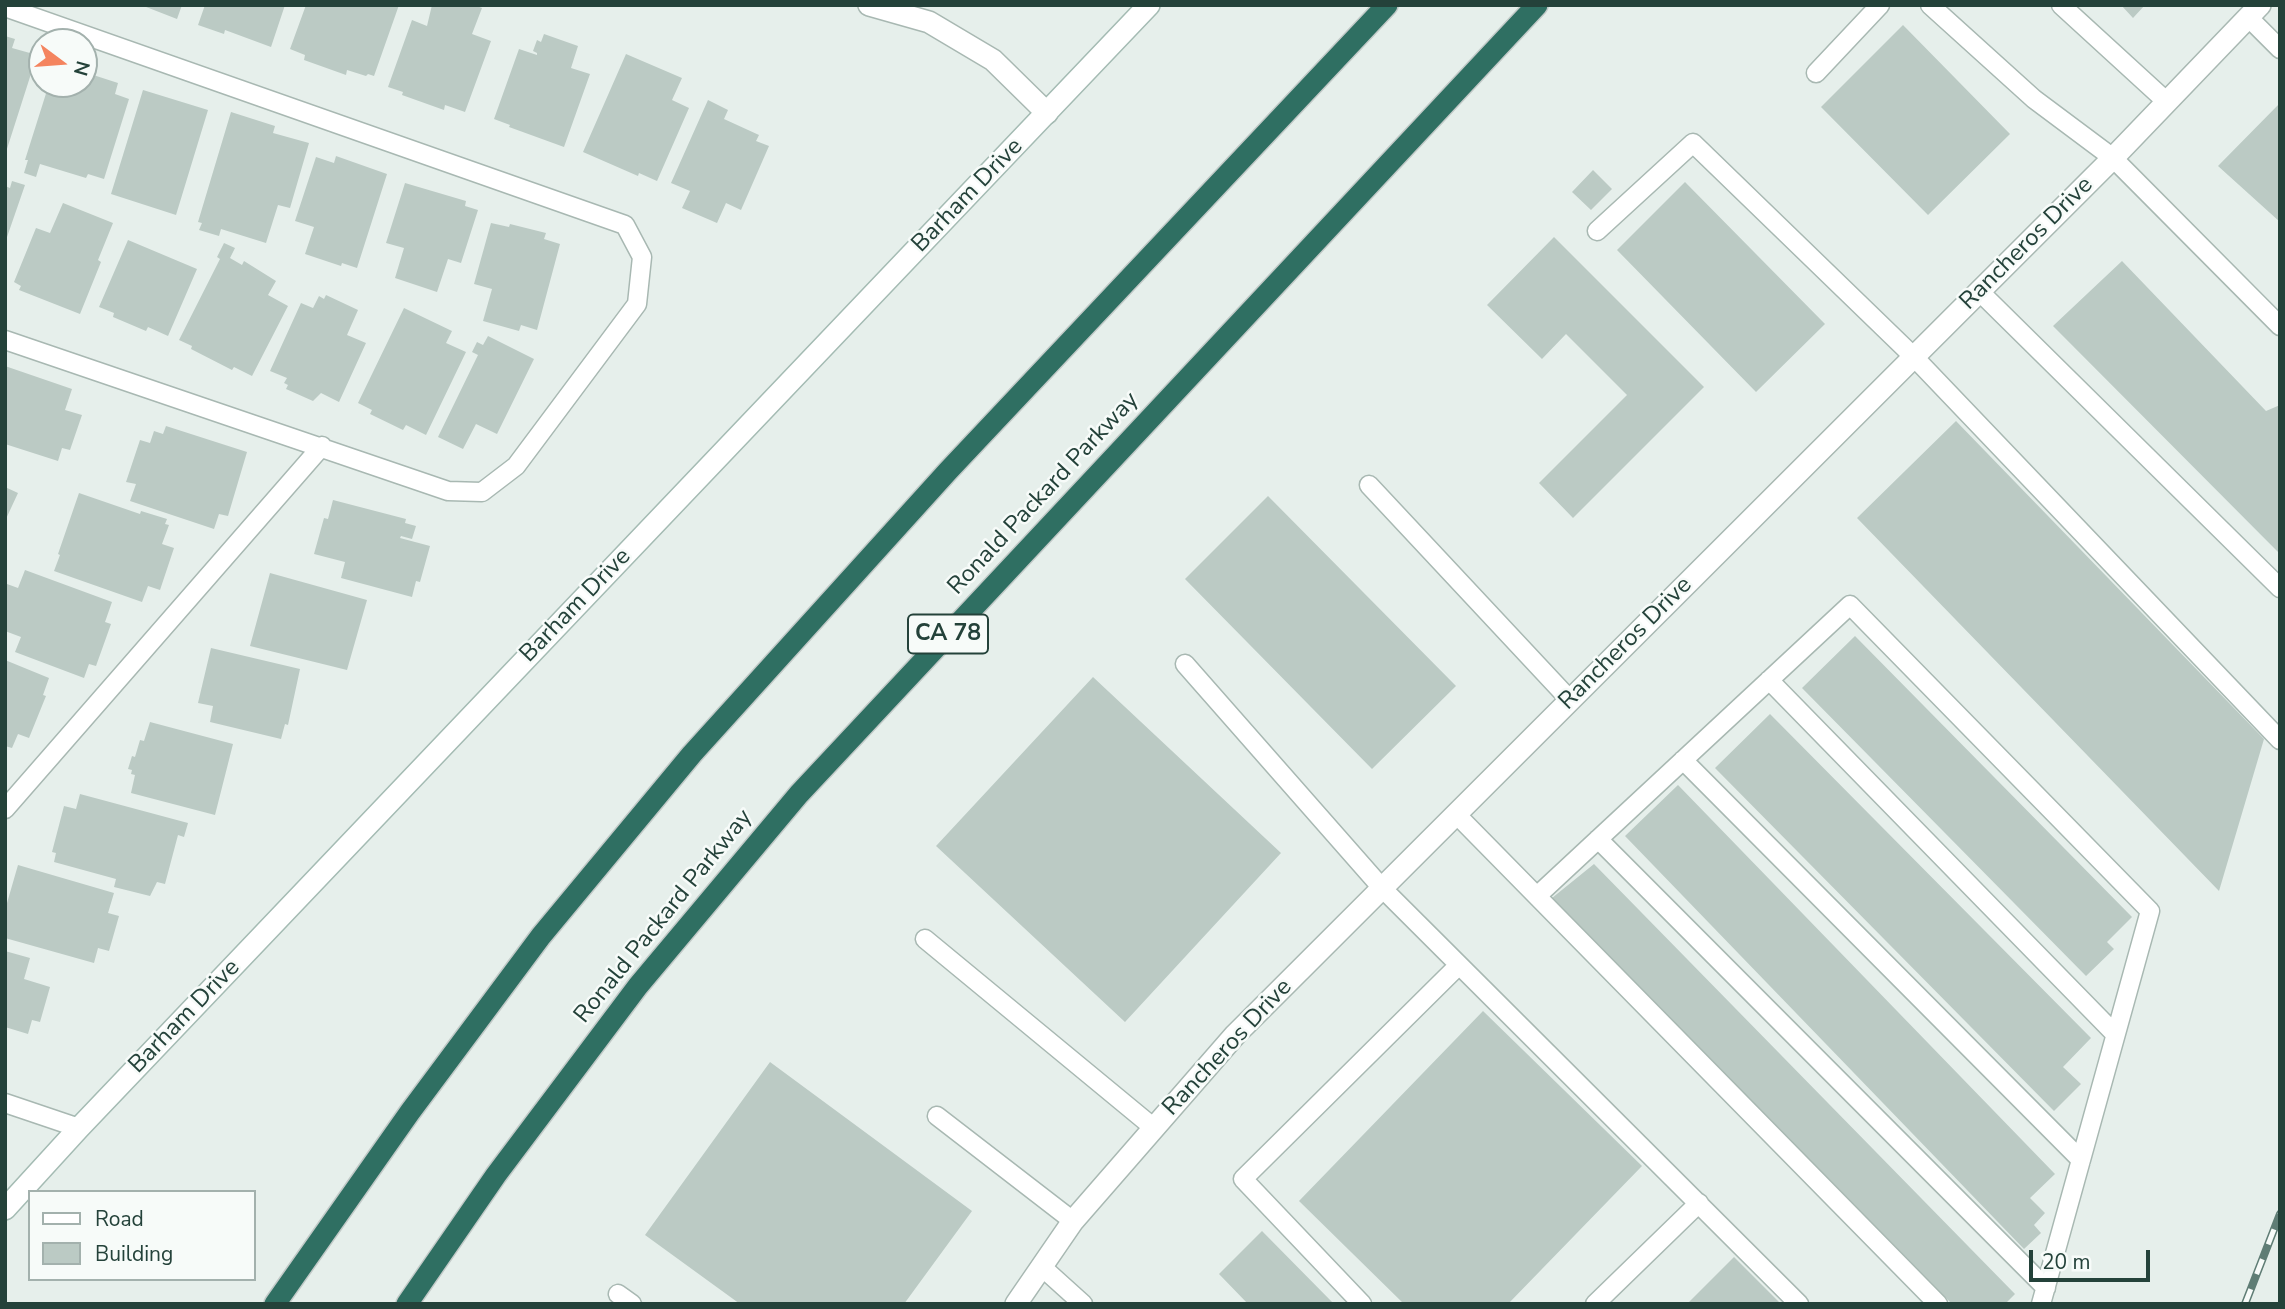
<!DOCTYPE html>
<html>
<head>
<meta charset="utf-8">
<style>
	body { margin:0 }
	#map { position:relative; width:2285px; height:1309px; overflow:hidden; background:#e6efeb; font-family:"Nunito Sans",sans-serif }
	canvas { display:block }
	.frame { position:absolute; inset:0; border:7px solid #24423a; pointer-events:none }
	.legend { position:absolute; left:28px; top:1190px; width:228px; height:91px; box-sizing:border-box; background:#f7fbf9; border:2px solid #a3b1ad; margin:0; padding:9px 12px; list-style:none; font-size:21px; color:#24423a }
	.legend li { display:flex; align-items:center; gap:14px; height:35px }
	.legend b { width:35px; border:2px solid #a3b1ad }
	.north { position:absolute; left:28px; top:28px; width:70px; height:70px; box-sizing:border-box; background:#f7fbf9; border:2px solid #a3b1ad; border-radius:50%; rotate:106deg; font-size:19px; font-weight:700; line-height:28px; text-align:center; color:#24423a }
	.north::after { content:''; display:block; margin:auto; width:24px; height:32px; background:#f4845f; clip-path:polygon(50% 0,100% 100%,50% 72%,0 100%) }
	.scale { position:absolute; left:2029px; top:1250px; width:121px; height:32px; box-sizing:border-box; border:4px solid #24423a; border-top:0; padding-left:9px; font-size:21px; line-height:24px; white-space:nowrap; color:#24423a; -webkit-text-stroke:5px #f7fbf9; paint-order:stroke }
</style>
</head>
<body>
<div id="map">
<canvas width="2285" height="1309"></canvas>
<div class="frame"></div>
<ul class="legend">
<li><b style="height:9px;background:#fff"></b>Road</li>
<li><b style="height:19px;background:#bbcac4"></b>Building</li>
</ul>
<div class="north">N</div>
<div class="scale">20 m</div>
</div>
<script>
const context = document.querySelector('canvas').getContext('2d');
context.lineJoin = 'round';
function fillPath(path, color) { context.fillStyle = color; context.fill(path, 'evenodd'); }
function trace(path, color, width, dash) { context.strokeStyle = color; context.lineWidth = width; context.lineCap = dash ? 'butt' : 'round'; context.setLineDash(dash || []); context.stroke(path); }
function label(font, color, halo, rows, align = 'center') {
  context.font = font + ' "Nunito Sans",sans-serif'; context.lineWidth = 5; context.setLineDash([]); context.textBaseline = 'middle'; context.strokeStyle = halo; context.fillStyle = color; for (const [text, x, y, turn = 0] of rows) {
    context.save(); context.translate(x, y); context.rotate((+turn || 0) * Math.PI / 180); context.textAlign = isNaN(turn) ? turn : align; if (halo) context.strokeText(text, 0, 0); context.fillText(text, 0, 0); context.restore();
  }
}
const building = new Path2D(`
	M141,5H182L177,19Z
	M205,5H285L271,47L225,30L224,34L198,25Z
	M306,5H399L374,76L368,74L366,76L347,70L346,75L304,60L305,55L290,49Z
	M432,5H474L482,8L472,34L491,41L465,112L445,105L444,110L402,95L403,92L388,87L412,20L427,26Z
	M2121,5H2145L2133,18Z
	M1903,25L2010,134L1928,215L1821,107Z
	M544,34L578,46L571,68L590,74L564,147L509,127L510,125L494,119L519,49L537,55V53L533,51L537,40L541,42Z
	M5,36L15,39L12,48L37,55L6,152Z
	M626,54L682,78L672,100L689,108L657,181L639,173L638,176L583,152Z
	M84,72L118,83L115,94L129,99L104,179L88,174L86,178L40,164L36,177L24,173L28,160H25L49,84H84Z
	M143,90L208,110L176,215L111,194Z
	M708,100L728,110L724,119L759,135L756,141L769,146L741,210L726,203L717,223L682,208L690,191L671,183Z
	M2280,103V222L2218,166Z
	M231,112L275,126L273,133L309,143L290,208L278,205L266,243L221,229L219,236L199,230L202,223L198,222Z
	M336,156L387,174L357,268L342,263L341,266L305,254L314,227L295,221L316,157L334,163Z
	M1593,170L1612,189L1591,210L1572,192Z
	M12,181L25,185L6,240L5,186L10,188Z
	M1685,182L1825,324L1756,392L1617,250Z
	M405,183L466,201L465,206L478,210L461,263L448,259L437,292L395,278L404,248L386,243Z
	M63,203L113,223L98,260L101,262L80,314L19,290L21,286L14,282L36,228L50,233Z
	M491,223L509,227L510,224L546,233L544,239L560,244L537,330L521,325L519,331L483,321L492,289L474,284Z
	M1554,237L1704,387L1573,518L1539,483L1627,395L1566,334L1542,359L1487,305Z
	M128,240L197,269L168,336L148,327L146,331L113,317L114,313L99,307Z
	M224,243L235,248L230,258L242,265L244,261L276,281L268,295L288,306L252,376L234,367L232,370L191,349L192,346L179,340L220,259L217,257Z
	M2122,261L2266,411L2280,405V554L2053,326Z
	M326,295L358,310L347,335L366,343L339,402L321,393L313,401L286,389L288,385L284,383L287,378L270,371L301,303L313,308L319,296L324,299Z
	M404,308L452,331L446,343L466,352L426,435L406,425L403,430L370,414L372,410L358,403Z
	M488,336L534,359L497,434L476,424L463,449L438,437L478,355L472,352L477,342L483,345Z
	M5,366L72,389L65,410L82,415L70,450L62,448L58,461L5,444L7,430L5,429Z
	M1956,421L2264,739L2219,891L1857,518Z
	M166,426L247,452L228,516L219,514L214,529L130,501L136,484L126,482L140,440L150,443L154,431L163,434Z
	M5,487L18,493L5,521Z
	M79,493L140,514L141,511L167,519L165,524L169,525L162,544L174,548L160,590L148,586L142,602L54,571L60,555L58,554Z
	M1268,496L1456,686L1372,769L1185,579Z
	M333,500L406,519L405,523L416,526L412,539L401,536L400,538L430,546L420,582L416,581L412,597L341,578L345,562L314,554L324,518L328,519Z
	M25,570L112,602L105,622L111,624L96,666L89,664L84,678L15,652L21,637L5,631V588L7,584L18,588Z
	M270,573L367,600L347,670L250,646Z
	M1855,636L2132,917L2107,942L2114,949L2086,976L1802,688Z
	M211,648L300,669L288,725L285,724L281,739L210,722L213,706L198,703Z
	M5,660L49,678L43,695L46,696L29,738L18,734L12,748L5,746Z
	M1093,677L1281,853L1125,1022L936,846Z
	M1770,714L2091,1038L2063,1067L2081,1084L2054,1111L1715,768Z
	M150,722L233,744L215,815L131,793L135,775L131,774L132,770L128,769L132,756L135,757L140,740L144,741Z
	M1678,785L2055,1174L2030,1198L2045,1213L2034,1225L2041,1233L2024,1249L1625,836Z
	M80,794L188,823L184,837L178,835L165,884L157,882L150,896L114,887L116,879L54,862L56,853L52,852L64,806L76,809Z
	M1594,864L2015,1294L2005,1304H1952L1552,898Z
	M18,865L114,893L108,913L119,916L109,951L98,948L94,963L5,938V910Z
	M5,951L30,958L24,979L50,987L40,1022L32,1020L28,1034L5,1027Z
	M1483,1011L1642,1166L1508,1304H1404L1299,1201Z
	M770,1062L972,1211L904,1304H740L645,1235Z
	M1262,1231L1334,1304H1248L1219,1274Z
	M1734,1257L1781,1304H1687Z`);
const service = new Path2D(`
	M1930,5L2034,99L2113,158L2280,326
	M2061,5L2167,102
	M5,7L625,225L642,257L637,304L516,466L482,492L448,491L5,340
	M2248,17L2280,49
	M1816,73L1880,5
	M1597,231L1693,143L1914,357L2280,740
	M1980,292L2280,588
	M1369,485L1570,700
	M1185,664L1382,888L1799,1304
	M1769,680L2115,1034
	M1683,760L2081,1160
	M5,809L322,446
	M1456,814L1938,1304
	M1598,839L2046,1288
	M1537,896L1850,605L2150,911L2041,1304
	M925,939L1154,1128
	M5,1103L79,1128
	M937,1116L1073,1221
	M1042,1267L1083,1304
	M618,1294L632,1304
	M1362,1304L1243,1179L1459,965
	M1595,1304L1699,1203`);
const tertiary = new Path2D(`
	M869,5L929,22L993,60L1047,113
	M1016,1304L1073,1221L1235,1035L2113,158L2260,5`);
const secondary = new Path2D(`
	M5,1209L79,1128L1149,5`);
const motorway = new Path2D(`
	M275,1304L410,1112L541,936L692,754L948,471L1387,5
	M407,1304L496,1175L638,986L799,794L1537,5`);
const rail = new Path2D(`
	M2245,1304L2280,1214`);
const shields = [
	[948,634,80]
];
const shieldNames = [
	["CA 78",948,634]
];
const streetNames = [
	["Barham Drive",968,196,-46],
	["Rancheros Drive",2027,244,-45],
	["Ronald Packard Parkway",1044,494,-47],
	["Barham Drive",576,606,-46],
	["Rancheros Drive",1626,644,-45],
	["Ronald Packard Parkway",664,917,-51],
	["Barham Drive",185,1017,-46],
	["Rancheros Drive",1228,1048,-47]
];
fillPath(building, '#bbcac4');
trace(service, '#a8b8b2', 21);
trace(tertiary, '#a8b8b2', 24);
trace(secondary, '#a4bbb3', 24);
trace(motorway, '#c2cac8', 24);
trace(service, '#fff', 18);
trace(tertiary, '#fff', 21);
trace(secondary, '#fff', 21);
trace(motorway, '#2f6f62', 21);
trace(rail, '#5f7d75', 8);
trace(rail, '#f7fbf9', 5, [16]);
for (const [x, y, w] of shields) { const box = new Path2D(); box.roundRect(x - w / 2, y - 19.5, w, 39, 5); context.fillStyle = '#f7fbf9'; context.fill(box); trace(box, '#24423a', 2); }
label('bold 23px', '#24423a', null, shieldNames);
label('24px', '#24423a', '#f7fbf9', streetNames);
</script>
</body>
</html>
